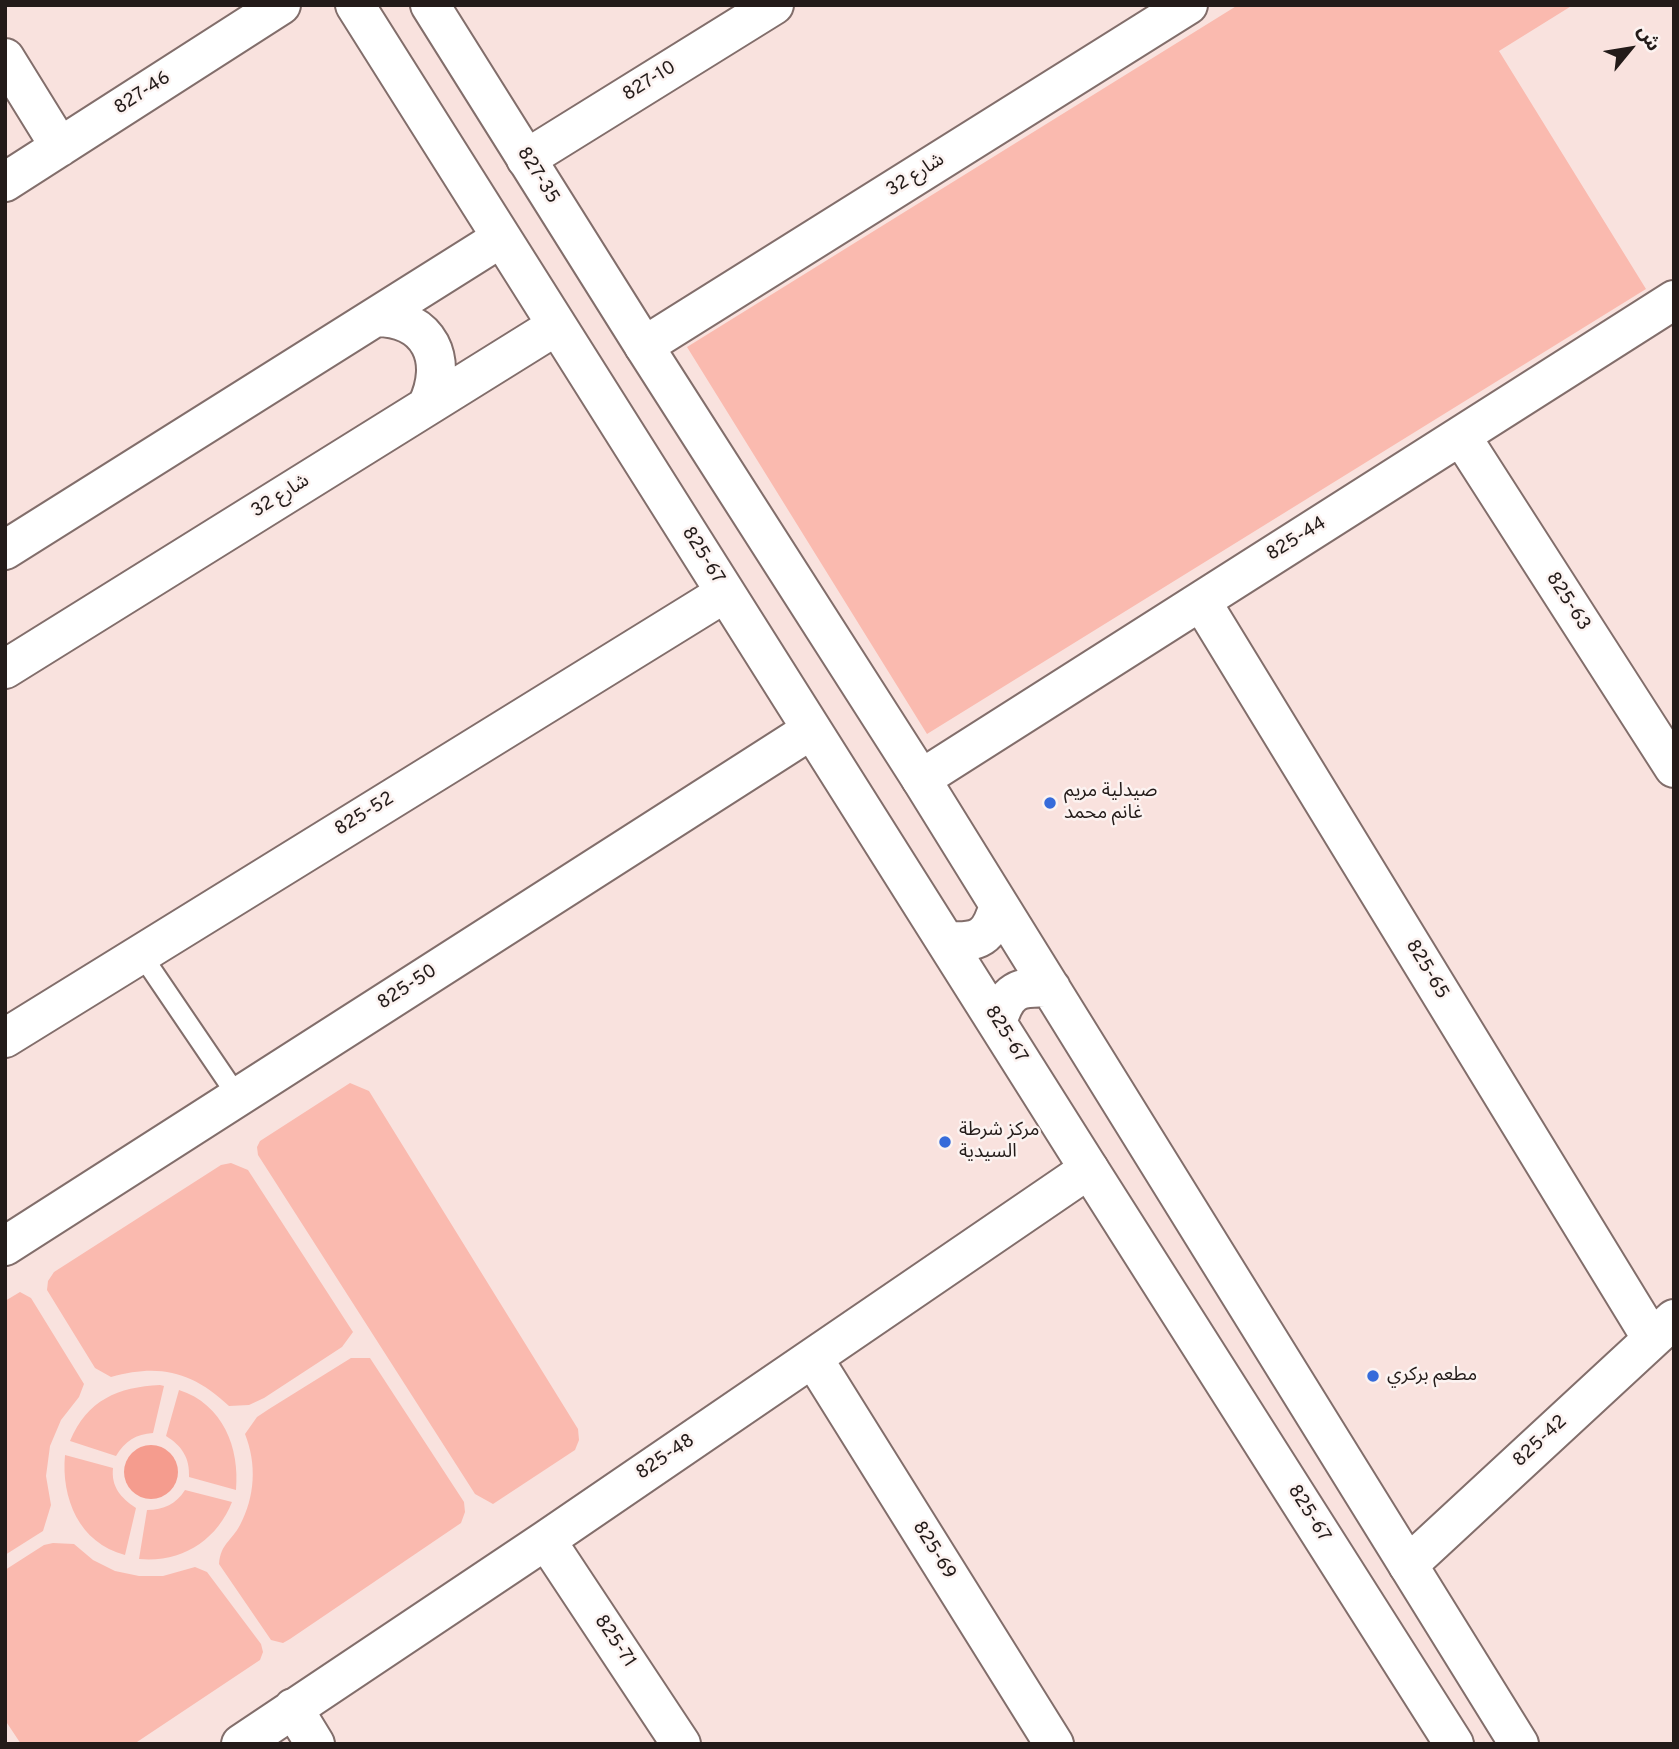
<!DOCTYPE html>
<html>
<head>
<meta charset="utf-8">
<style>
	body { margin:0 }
	#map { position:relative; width:1679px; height:1749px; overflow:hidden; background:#f9e2de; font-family:Overpass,"Noto Sans Arabic",sans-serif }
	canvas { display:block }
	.frame { position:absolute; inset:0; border:7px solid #231b19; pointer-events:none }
	.north { position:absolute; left:1595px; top:14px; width:70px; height:70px; -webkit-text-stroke:5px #fcf3f1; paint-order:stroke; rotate:60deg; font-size:19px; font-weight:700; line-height:28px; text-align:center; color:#231b19 }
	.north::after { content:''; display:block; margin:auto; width:24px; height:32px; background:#231b19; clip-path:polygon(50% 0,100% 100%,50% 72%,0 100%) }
</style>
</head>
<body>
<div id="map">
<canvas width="1679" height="1749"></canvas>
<div class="frame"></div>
<div class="north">ش</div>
</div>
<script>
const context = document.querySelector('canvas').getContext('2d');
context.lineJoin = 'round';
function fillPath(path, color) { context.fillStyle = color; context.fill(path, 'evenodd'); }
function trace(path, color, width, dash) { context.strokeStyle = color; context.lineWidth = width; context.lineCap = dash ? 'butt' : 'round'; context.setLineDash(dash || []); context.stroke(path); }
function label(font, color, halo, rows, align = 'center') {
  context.font = font + ' Overpass,"Noto Sans Arabic",sans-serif'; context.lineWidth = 5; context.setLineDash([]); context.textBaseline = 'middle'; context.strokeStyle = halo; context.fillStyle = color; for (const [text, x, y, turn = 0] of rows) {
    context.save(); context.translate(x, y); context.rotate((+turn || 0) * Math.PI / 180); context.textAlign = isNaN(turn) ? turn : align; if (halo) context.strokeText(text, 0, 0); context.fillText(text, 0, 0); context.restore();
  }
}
const green = new Path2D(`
	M1238,5H1573L1499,51L1646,289L927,734L687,347Z
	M350,1083L369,1091L578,1429L579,1440L575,1450L493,1504L475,1494L258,1155L257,1147L260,1141Z
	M231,1163L248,1170L353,1332L342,1347L264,1398L249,1405L229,1406C193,1372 160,1363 111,1377L95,1368L47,1290L48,1281L54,1272L221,1165Z
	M20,1292L31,1298L84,1384L79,1397L61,1420L50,1446L46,1476L51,1505L43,1531L5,1555V1301Z
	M351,1358H370L464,1502L465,1512L461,1523L290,1639L283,1643L271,1640L219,1564C221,1543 231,1542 240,1525C255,1497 257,1464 245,1434L257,1417L269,1409Z
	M160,1385L164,1386L153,1433C136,1434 125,1441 116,1456L70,1441C87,1400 118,1387 160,1385Z
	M179,1390C223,1404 240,1448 236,1490L189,1477C190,1458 182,1446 166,1436Z
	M65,1455L113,1468C111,1487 121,1498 136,1508L125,1555C79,1543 61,1498 65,1455Z
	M185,1490L232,1502C217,1540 182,1563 139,1559L147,1510C164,1510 176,1504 185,1490Z
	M53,1543L74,1544L93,1560L115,1571L139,1576H163L195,1567L207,1572L261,1644L263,1652L260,1660L134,1744H21L5,1720V1570L44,1545Z`);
const water = new Path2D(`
	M124 1472a27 27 0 1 1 54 0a27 27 0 1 1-54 0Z`);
const service = new Path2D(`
	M141,954L238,1097`);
const minor = new Path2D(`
	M5,58L60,147
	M526,159L774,5
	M5,182L281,5
	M377,317C430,318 449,360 427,406
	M644,346L1188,5
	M1461,436L1674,768
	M5,550L501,238
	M1201,601L1652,1339
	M5,669L556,326
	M921,779L1674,300
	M5,1038L725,593
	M5,1246L811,730
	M813,1358L1054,1744
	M546,1540L681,1744
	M1408,1565L1674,1319
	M293,1708L315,1744
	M241,1744L546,1540L1089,1169`);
const tertiary = new Path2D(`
	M355,5L1089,1169L1454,1744
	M430,5L644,346L921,779L1519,1744
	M946,941C980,943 989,938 999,905
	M997,1023C1007,990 1017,986 1051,988`);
const markers = [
	[1050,803,7,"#366bda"],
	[945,1142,7,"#366bda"],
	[1373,1376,7,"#366bda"]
];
const streetNames = [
	["827-10",650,82,-32],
	["827-46",143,94,-33],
	["827-35",537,176,58],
	["شارع 32",916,176,-32],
	["شارع 32",281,497,-32],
	["825-44",1297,540,-32],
	["825-67",702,556,58],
	["825-63",1567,602,57],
	["825-52",365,815,-32],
	["825-65",1426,970,59],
	["825-50",408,988,-33],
	["825-67",1005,1035,58],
	["825-42",1541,1442,-43],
	["825-48",666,1458,-34],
	["825-67",1308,1514,58],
	["825-69",933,1551,58],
	["825-71",614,1642,56]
];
const poiNames = [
	["صيدلية مريم",1064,792],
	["غانم محمد",1064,814],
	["مركز شرطة",959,1131],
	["السيدية",959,1153],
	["مطعم بركري",1387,1376]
];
fillPath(green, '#fabaaf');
fillPath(water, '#f59c8e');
trace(service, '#826e6b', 23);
trace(minor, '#826e6b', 42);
trace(tertiary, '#826e6b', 42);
trace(service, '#fff', 19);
trace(minor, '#fff', 38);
trace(tertiary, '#fff', 38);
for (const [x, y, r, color] of markers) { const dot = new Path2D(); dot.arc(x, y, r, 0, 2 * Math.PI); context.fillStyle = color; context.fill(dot); trace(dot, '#fcf3f1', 2.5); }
label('19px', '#231b19', '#fcf3f1', streetNames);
label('19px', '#231b19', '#fcf3f1', poiNames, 'left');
</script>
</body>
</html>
